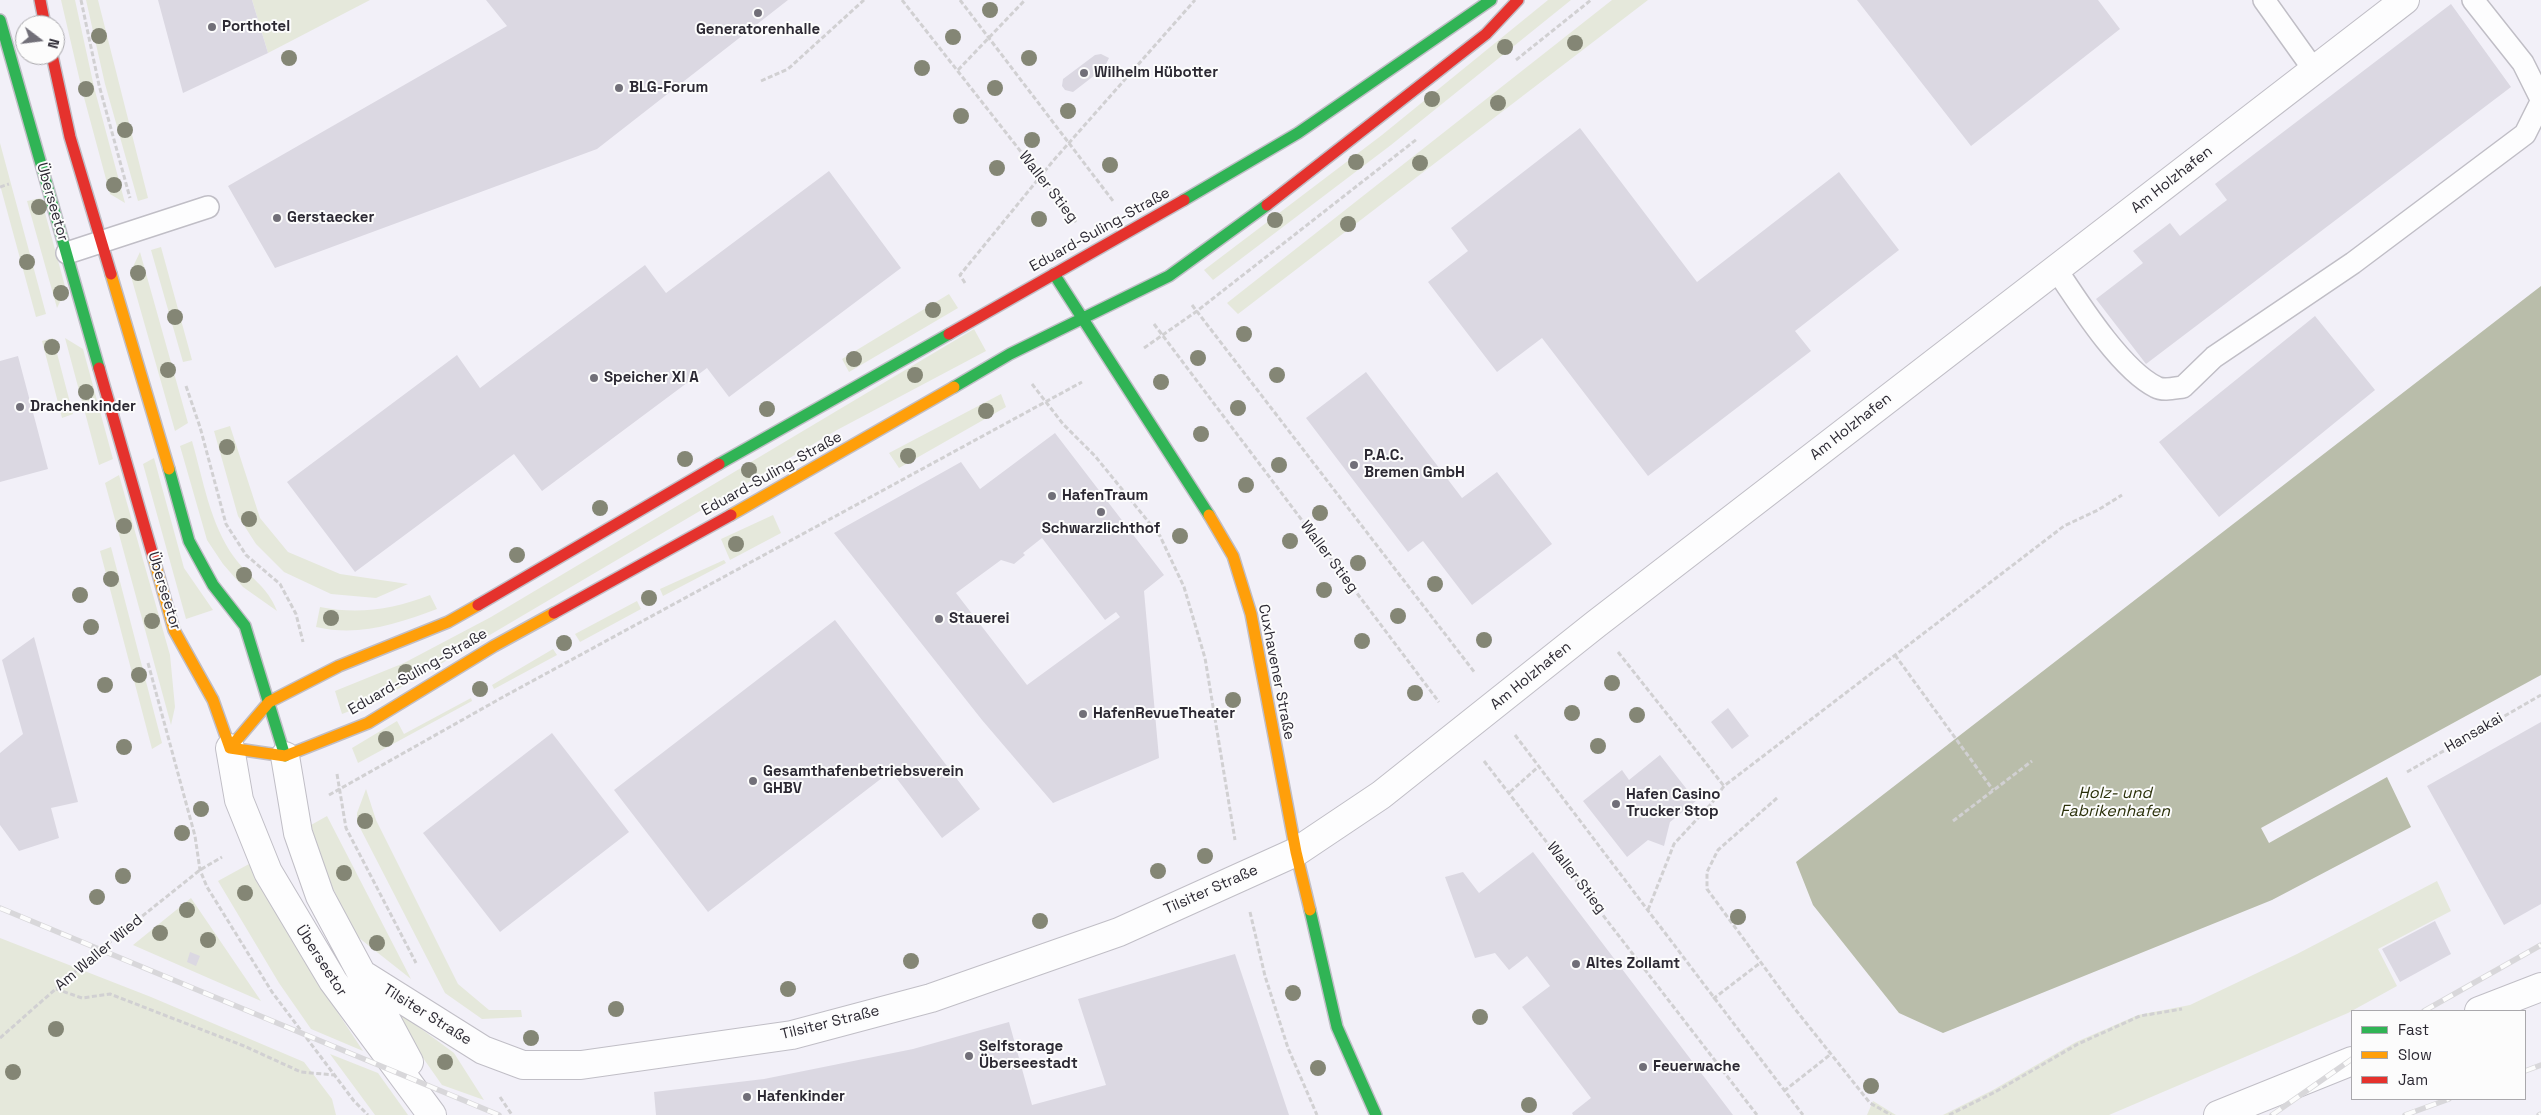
<!DOCTYPE html>
<html>
<head>
<meta charset="utf-8">
<style>
	body { margin:0 }
	#map { position:relative; width:2541px; height:1115px; overflow:hidden; background:#f2f0f8; font-family:"Space Grotesk",sans-serif }
	canvas { display:block }
	.legend { position:absolute; left:2351px; top:1010px; width:175px; height:90px; box-sizing:border-box; background:#fcfcfc; border:1px solid #a9a8ac; margin:0; padding:6px 9px; list-style:none; font-size:15px; color:#2c2933 }
	.legend li { display:flex; align-items:center; gap:10px; height:25px }
	.legend b { width:25px; border:1px solid #a9a8ac }
	.north { position:absolute; left:15px; top:15px; width:50px; height:50px; box-sizing:border-box; background:#fcfcfc; border:1px solid #a9a8ac; border-radius:50%; rotate:105deg; font-size:14px; font-weight:700; line-height:20px; text-align:center; color:#2c2933 }
	.north::after { content:''; display:block; margin:auto; width:18px; height:22px; background:#716f78; clip-path:polygon(50% 0,100% 100%,50% 72%,0 100%) }
</style>
</head>
<body>
<div id="map">
<canvas width="2541" height="1115"></canvas>
<ul class="legend">
<li><b style="height:6px;background:#30b455"></b>Fast</li>
<li><b style="height:6px;background:#ff9f0a"></b>Slow</li>
<li><b style="height:6px;background:#e5322d"></b>Jam</li>
</ul>
<div class="north">N</div>
</div>
<script>
const context = document.querySelector('canvas').getContext('2d');
context.lineJoin = 'round';
function fillPath(path, color) { context.fillStyle = color; context.fill(path, 'evenodd'); }
function trace(path, color, width, dash) { context.strokeStyle = color; context.lineWidth = width; context.lineCap = dash ? 'butt' : 'round'; context.setLineDash(dash || []); context.stroke(path); }
function label(font, color, halo, rows, align = 'center') {
  context.font = font + ' "Space Grotesk",sans-serif'; context.lineWidth = 4; context.setLineDash([]); context.textBaseline = 'middle'; context.strokeStyle = halo; context.fillStyle = color; for (const [text, x, y, turn = 0] of rows) {
    context.save(); context.translate(x, y); context.rotate((+turn || 0) * Math.PI / 180); context.textAlign = isNaN(turn) ? turn : align; if (halo) context.strokeText(text, 0, 0); context.fillText(text, 0, 0); context.restore();
  }
}
const green = new Path2D(`
	M61,0H75L94,87L125,203L110,194L82,90Z
	M86,0H98L148,198L138,201L105,84Z
	M252,0H370L268,53Z
	M1548,0H1571L1391,145L1213,280L1204,270L1382,135Z
	M1612,0H1648L1238,314L1227,303Z
	M0,143L46,314L36,317L0,185Z
	M41,198L66,290L57,308L27,201Z
	M161,247L192,360L183,362L151,250Z
	M140,252L188,423L175,431L130,273Z
	M949,294L958,308L849,372L842,359Z
	M974,329L986,351L837,430L383,698L342,714L335,691L404,663L491,617Z
	M53,338L73,414L62,418L42,341Z
	M65,338L83,349L113,459L99,465Z
	M1001,394L1006,407L899,468L889,453Z
	M230,426L260,518L288,552L340,574L408,584L376,598L331,594L284,572L256,544L238,516L214,431Z
	M192,441C203,479 210,524 234,557C249,578 267,585 277,611L243,587L223,564L207,540L180,446Z
	M154,458L184,568L213,610L186,619L143,464Z
	M119,475L170,655L175,707L171,725L105,483Z
	M773,515L781,533L730,560L721,539Z
	M111,547L162,743L152,749L100,551Z
	M724,560L726,563L663,596L660,589Z
	M430,595L437,609C396,624 359,637 316,627L320,607C359,615 394,609 430,595Z
	M637,601L641,609L580,642L575,634Z
	M553,649L557,655L494,689L492,685Z
	M471,698L472,701L358,763L352,748L397,721L404,734Z
	M366,789L376,820L458,984L489,1010H521L522,1017L482,1019L445,993L357,822V813Z
	M327,816L411,979L354,934L321,862L311,825Z
	M249,864L304,961L363,1051L311,1029L279,983L218,881Z
	M2437,881L2451,911L2378,949L2397,986L2348,1013L2109,1115H1943L1993,1090L2076,1042L2138,1015L2190,1005L2297,954Z
	M191,898L261,1001L133,945Z
	M0,938L151,997L304,1062L332,1099L336,1115H0Z
	M397,1011L454,1053L484,1100L442,1085L423,1058Z
	M330,1054L378,1073L408,1115H375Z
	M1873,1101L1896,1115H1867Z`);
const water = new Path2D(`
	M2541,286V675L2261,828L2269,843L2387,777L2411,827L2272,900L1943,1033L1899,1013L1813,905L1796,862Z`);
const building = new Path2D(`
	M158,0H252L268,53L183,93Z
	M486,0H788L597,149L275,268L228,186L507,26Z
	M1857,0H2098L2120,29L1971,146Z
	M2451,4L2511,87L2146,364L2096,299L2143,263L2133,251L2170,223L2180,236L2227,200L2215,184Z
	M1101,54L1109,58L1104,68L1073,92L1065,90L1062,86L1063,79L1095,55Z
	M1580,128L1697,282L1839,172L1899,250L1795,331L1811,351L1648,476L1542,338L1497,372L1428,282L1468,251L1451,228Z
	M829,171L901,268L729,397L707,368L542,491L514,454L355,572L287,482L457,355L480,388L645,265L666,293Z
	M2315,316L2375,390L2219,517L2159,442Z
	M18,356L48,469L0,482V361Z
	M1366,372L1462,498L1497,472L1552,544L1472,605L1423,541L1408,552L1306,418Z
	M1055,433L1164,575L1144,591L1159,758L1053,803L982,720L834,533L961,462L980,489ZM1042,538L1105,620L1116,612L1120,617L1027,685L956,593L1001,560L1014,564L1025,555L1023,553Z
	M835,620L980,809L942,838L891,771L708,912L614,790Z
	M34,637L78,802L51,808L59,838L19,851L0,825V753L23,734L2,660Z
	M1728,708L1749,736L1732,749L1711,722Z
	M2541,722V904L2504,925L2427,786Z
	M552,733L629,832L500,932L423,833Z
	M1660,755L1696,801L1670,822L1664,846L1648,840L1627,857L1583,801L1622,770L1629,780Z
	M1533,852L1603,944L1733,1115H1573L1572,1113L1591,1098L1522,1007L1550,986L1527,956L1509,970L1495,953L1475,958L1445,877L1463,872L1479,893Z
	M2435,921L2451,954L2400,982L2382,949Z
	M190,952L200,956L196,966L187,962Z
	M1235,954L1289,1115H656L654,1092L764,1079L913,1049L1009,1022L1032,1105L1106,1085L1078,999Z`);
const path = new Path2D(`
	M81,0L99,85L130,198
	M902,0L1076,222
	M960,0L1113,201
	M1516,60L1591,0
	M958,70L1025,0
	M761,81L788,69L864,0
	M0,187L9,184
	M965,283L960,275L1053,161L1195,0
	M1192,305L1475,673
	M1154,324L1439,702
	M1144,348L1197,311L1417,139
	M1032,384L1063,424L1095,456L1160,536L1184,587L1205,658L1235,840
	M186,386L200,427L226,524L246,555L280,584L296,614L303,642
	M1618,652L1724,786
	M1895,655L1993,790
	M148,663L195,836L200,870L207,887L272,992L354,1101L368,1115
	M1515,735L1803,1115
	M1484,761L1757,1115
	M2407,772L2541,695
	M337,774L346,828L416,963
	M1510,792L1538,767
	M329,795L503,697L1082,382
	M1777,798L1718,850L1707,872V889L1795,1009L1870,1103L1891,1115
	M1953,821L2032,761
	M1648,910L1674,844L1711,804L1724,786L2064,526L2098,510L2122,495
	M1250,912L1265,976L1288,1048L1317,1115
	M56,989L82,998L110,994L244,1046L301,1072L334,1075
	M1713,999L1760,963
	M0,1038L101,949L200,870L222,857
	M1784,1091L1831,1054
	M500,1097L512,1115
	M1949,1115L1995,1092L2078,1044L2140,1016L2182,1009`);
const lane = new Path2D(`
	M2264,0L2314,70
	M2473,0L2523,63L2541,99
	M67,253L208,207
	M2056,269C2078,302 2121,370 2156,387C2163,391 2175,388 2183,387L2214,357L2353,263L2525,134L2541,102`);
const street = new Path2D(`
	M230,748L239,800L268,872L333,981L432,1115
	M285,756L298,833L320,896L409,1062
	M362,974L483,1050L523,1065H581L792,1035L931,998L1119,932L1296,852L1381,795L1596,624L2405,0
	M2479,1011L2541,987
	M2218,1115L2352,1061`);
const fast = new Path2D(`
	M0,20L99,368
	M1184,200L1298,133L1491,0
	M1054,274L1209,515
	M954,387L1010,354L1169,276L1267,205
	M719,464L949,334
	M169,469L189,541L213,585L245,626L285,756
	M1310,910L1337,1027L1376,1115`);
const slow = new Path2D(`
	M111,274L169,469
	M731,515L954,387
	M1209,515L1233,556L1251,614L1296,852L1310,910
	M153,556L174,630L213,700L230,748
	M230,748L285,756L368,723L494,646L554,613
	M230,748L269,702L339,666L448,622L478,605`);
const jam = new Path2D(`
	M40,0L45,25
	M52,55L70,137L111,274
	M1267,205L1486,34L1518,0
	M949,334L1184,200
	M99,368L153,556
	M478,605L719,464
	M554,613L731,515`);
const rail = new Path2D(`
	M0,908L499,1115
	M2424,1011L2541,945
	M2525,1071L2541,1065
	M2272,1115L2352,1059
	M2405,1115L2449,1099
	M2539,1115L2541,1114`);
const trees = [
	[990,10],
	[99,36],
	[953,37],
	[1575,43],
	[1505,47],
	[289,58],
	[1029,58],
	[922,68],
	[995,88],
	[86,89],
	[1432,99],
	[1498,103],
	[1068,111],
	[961,116],
	[125,130],
	[1032,140],
	[1356,162],
	[1420,163],
	[1110,165],
	[997,168],
	[114,185],
	[39,207],
	[1039,219],
	[1275,220],
	[1348,224],
	[27,262],
	[138,273],
	[61,293],
	[933,310],
	[175,317],
	[1244,334],
	[52,347],
	[1198,358],
	[854,359],
	[168,370],
	[915,375],
	[1277,375],
	[1161,382],
	[86,392],
	[1238,408],
	[767,409],
	[986,411],
	[1201,434],
	[227,447],
	[908,456],
	[685,459],
	[1279,465],
	[749,470],
	[1246,485],
	[600,508],
	[1320,513],
	[249,519],
	[124,526],
	[1180,536],
	[1290,541],
	[736,544],
	[517,555],
	[1358,563],
	[244,575],
	[111,579],
	[1435,584],
	[1324,590],
	[80,595],
	[649,598],
	[1398,616],
	[331,618],
	[152,621],
	[91,627],
	[1484,640],
	[1362,641],
	[564,643],
	[406,672],
	[139,675],
	[1612,683],
	[105,685],
	[480,689],
	[1415,693],
	[1233,700],
	[1572,713],
	[1637,715],
	[386,739],
	[1598,746],
	[124,747],
	[201,809],
	[365,821],
	[182,833],
	[1205,856],
	[1158,871],
	[344,873],
	[123,876],
	[245,893],
	[97,897],
	[187,910],
	[1738,917],
	[1040,921],
	[160,933],
	[208,940],
	[377,943],
	[911,961],
	[788,989],
	[1293,993],
	[616,1009],
	[1480,1017],
	[56,1029],
	[531,1038],
	[445,1062],
	[1318,1068],
	[13,1072],
	[1871,1086],
	[1529,1105]
];
const markers = [
	[758,13,5,"#716f78"],
	[212,27,5,"#716f78"],
	[1084,73,5,"#716f78"],
	[619,88,5,"#716f78"],
	[277,218,5,"#716f78"],
	[594,378,5,"#716f78"],
	[20,407,5,"#716f78"],
	[1354,465,5,"#716f78"],
	[1052,496,5,"#716f78"],
	[1101,512,5,"#716f78"],
	[939,619,5,"#716f78"],
	[1083,714,5,"#716f78"],
	[753,781,5,"#716f78"],
	[1616,804,5,"#716f78"],
	[1576,964,5,"#716f78"],
	[969,1056,5,"#716f78"],
	[1643,1067,5,"#716f78"],
	[747,1097,5,"#716f78"]
];
const poiNames = [
	["Porthotel",222,27],
	["Generatorenhalle",758,30,"center"],
	["Wilhelm Hübotter",1094,73],
	["BLG-Forum",629,88],
	["Gerstaecker",287,218],
	["Speicher XI A",604,378],
	["Drachenkinder",30,407],
	["P.A.C.",1364,456],
	["Bremen GmbH",1364,473],
	["HafenTraum",1062,496],
	["Schwarzlichthof",1101,529,"center"],
	["Stauerei",949,619],
	["HafenRevueTheater",1093,714],
	["Gesamthafenbetriebsverein",763,772],
	["GHBV",763,789],
	["Hafen Casino",1626,795],
	["Trucker Stop",1626,812],
	["Altes Zollamt",1586,964],
	["Selfstorage",979,1047],
	["Überseestadt",979,1064],
	["Feuerwache",1653,1067],
	["Hafenkinder",757,1097]
];
const streetNames = [
	["Am Holzhafen",2172,180,-38],
	["Waller Stieg",1048,187,52],
	["Überseetor",52,202,74],
	["Eduard-Suling-Straße",1100,230,-29],
	["Am Holzhafen",1851,427,-38],
	["Eduard-Suling-Straße",772,474,-29],
	["Waller Stieg",1329,557,53],
	["Überseetor",164,591,73],
	["Eduard-Suling-Straße",418,672,-30],
	["Cuxhavener Straße",1276,672,79],
	["Am Holzhafen",1531,676,-39],
	["Hansakai",2474,733,-30],
	["Waller Stieg",1576,878,52],
	["Tilsiter Straße",1211,890,-24],
	["Am Waller Wied",99,953,-40],
	["Überseetor",321,961,57],
	["Tilsiter Straße",427,1015,32],
	["Tilsiter Straße",830,1023,-14]
];
const waterNames = [
	["Holz- und",2115,794],
	["Fabrikenhafen",2115,812]
];
fillPath(green, '#e5e8db');
fillPath(water, '#b9bdaa');
fillPath(building, '#dbd8e2');
trace(lane, '#c0bec6', 24);
trace(street, '#c0bec6', 30);
trace(fast, '#c0bec6', 14);
trace(slow, '#c0bec6', 14);
trace(jam, '#c0bec6', 14);
trace(path, '#d1d0d2', 3, [5, 2.5]);
trace(lane, '#fdfdfe', 21);
trace(street, '#fdfdfe', 28);
trace(fast, '#30b455', 11);
trace(slow, '#ff9f0a', 11);
trace(jam, '#e5322d', 11);
trace(rail, '#d8d7da', 5.5);
trace(rail, '#fcfcfc', 4, [11]);
context.fillStyle = '#848675';
for (const [x, y] of trees) { context.beginPath(); context.arc(x, y, 8, 0, 2 * Math.PI); context.fill(); }
for (const [x, y, r, color] of markers) { const dot = new Path2D(); dot.arc(x, y, r, 0, 2 * Math.PI); context.fillStyle = color; context.fill(dot); trace(dot, '#fcfcfc', 2); }
label('bold 15px', '#2c2933', '#fcfcfc', poiNames, 'left');
label('15px', '#2c2933', '#fcfcfc', streetNames);
label('italic 16px', '#2a3009', '#fcfcfc', waterNames);
</script>
</body>
</html>
